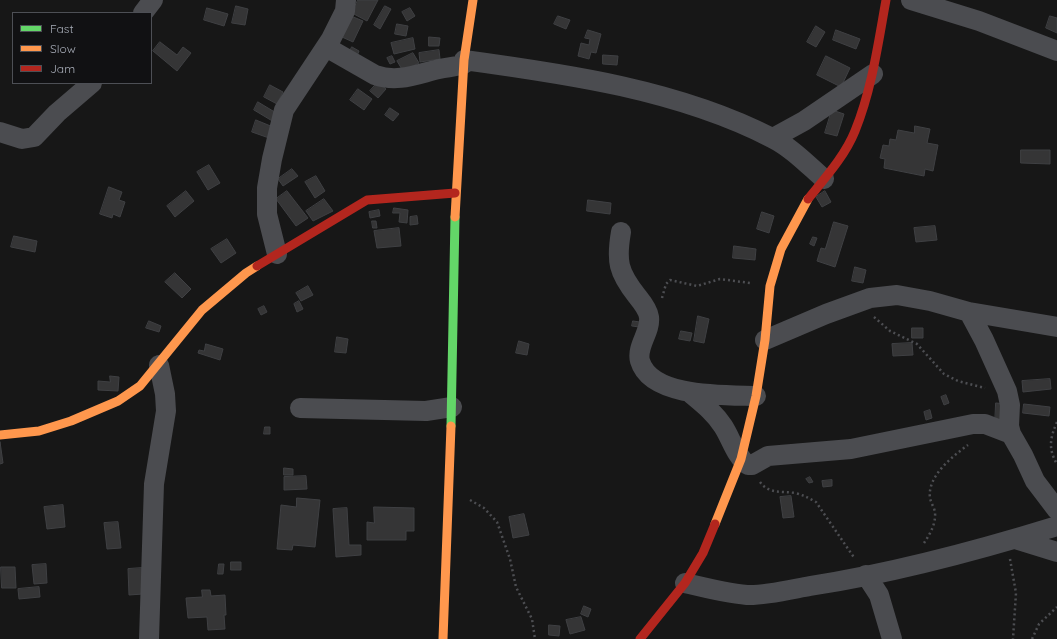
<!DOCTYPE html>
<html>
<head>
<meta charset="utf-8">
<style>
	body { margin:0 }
	#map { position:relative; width:1057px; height:639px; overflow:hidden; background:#171717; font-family:Quicksand,sans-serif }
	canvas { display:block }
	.legend { position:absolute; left:12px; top:12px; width:140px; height:72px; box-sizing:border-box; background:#111113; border:1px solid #4d4f55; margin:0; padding:5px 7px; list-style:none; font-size:12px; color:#a8adb8 }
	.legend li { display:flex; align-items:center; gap:8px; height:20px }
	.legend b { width:20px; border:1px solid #4d4f55 }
</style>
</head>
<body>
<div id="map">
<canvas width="1057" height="639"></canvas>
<ul class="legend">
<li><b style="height:5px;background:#63d668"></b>Fast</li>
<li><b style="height:5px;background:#ff974d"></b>Slow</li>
<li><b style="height:5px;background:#b3261e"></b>Jam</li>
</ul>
</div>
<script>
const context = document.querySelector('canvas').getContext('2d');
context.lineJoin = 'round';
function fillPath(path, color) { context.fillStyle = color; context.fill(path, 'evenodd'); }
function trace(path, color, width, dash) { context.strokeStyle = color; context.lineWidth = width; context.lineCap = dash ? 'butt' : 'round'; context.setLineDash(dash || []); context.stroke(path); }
const building = new Path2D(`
	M358,0H378L367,21L352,13Z
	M236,6L248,9L245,25L232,23Z
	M385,6L391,9L380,29L374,25Z
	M207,8L228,14L224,26L204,20Z
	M410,8L415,16L407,21L402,12Z
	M351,16L363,21L353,42L342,37Z
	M558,16L570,20L566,29L554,24Z
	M1050,16L1057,18V33L1046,28Z
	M397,24L408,26L406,36L395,34Z
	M816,26L825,32L816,47L807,42Z
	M588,30L601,34L596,53L591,52L589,59L578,56L581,43L589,45L590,39L585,38Z
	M836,30L860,39L856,49L833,40Z
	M429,37L440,38L439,46H429Z
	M413,38L415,49L394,54L391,43Z
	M160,42L177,55L183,47L191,53L177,71L153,51Z
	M352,47L359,51L357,56L349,53Z
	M439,50L440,59L420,62L419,53Z
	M413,53L419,63L403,71L397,61Z
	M603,55L618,56L617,65L603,64Z
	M392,56L395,62L390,64L387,58Z
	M826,56L850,68L841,87L817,75Z
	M378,82L386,89L378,98L370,91Z
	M270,85L283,92L277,104L264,97Z
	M358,89L372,99L364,110L350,100Z
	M258,102L278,114L274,122L254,110Z
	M390,108L399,114L393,121L385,115Z
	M832,110L844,114L837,136L825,133Z
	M256,120L273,127L269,138L252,132Z
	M915,126L930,129L927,143L938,145L933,171L925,169L924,176L884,168L885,159L880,158L883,145L889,146L890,139L896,140L898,130L914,133Z
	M1021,150H1050V164L1021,163Z
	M209,165L220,183L208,190L197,172Z
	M292,169L298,176L283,186L278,179Z
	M316,176L325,191L315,198L305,182Z
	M109,187L122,192L119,200L125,202L120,217L113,214L112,218L100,214Z
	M186,191L194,201L175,217L167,206Z
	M287,191L308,218L296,226L276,199Z
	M825,191L831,202L822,207L816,197Z
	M324,199L333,211L313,221L306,211Z
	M588,200L611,203L610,214L587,211Z
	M394,208L408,210L407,223L399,222L400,213H393Z
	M379,210L380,216L370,218L369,212Z
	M762,212L774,216L769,233L757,229Z
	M417,216L418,224L410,225V217Z
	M372,221H376L377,228H373Z
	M834,222L848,226L835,267L817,261L821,248L825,249Z
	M935,226L937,240L916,242L914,228Z
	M399,228L401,246L377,248L374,231Z
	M14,236L37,241L35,252L11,247Z
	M813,237L817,238L814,246L810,244Z
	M227,239L236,253L221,263L211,249Z
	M734,246L756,249L755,260L733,258Z
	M855,267L866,270L863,283L852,281Z
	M175,273L191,289L182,298L165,282Z
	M308,286L313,295L301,301L296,293Z
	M299,301L303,309L297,312L294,304Z
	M264,306L267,312L261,315L258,309Z
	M698,316L709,319L704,343L694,341Z
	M149,321L161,326L159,332L146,328Z
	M633,321L640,322L639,327L632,326Z
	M912,328H923V338H912Z
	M681,331L692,333L690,341L679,339Z
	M337,337L348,339L346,353L335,352Z
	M519,341L529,344L527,355L516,353Z
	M912,343L913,355L893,356L892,344Z
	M206,344L223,349L220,360L198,353L199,350L204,351Z
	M110,376L119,377L118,391L98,390V381L110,382Z
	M1050,379L1051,389L1023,392L1022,381Z
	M946,395L949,403L944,405L941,397Z
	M996,403L1006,404V426H995Z
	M1024,404L1050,407L1049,416L1023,413Z
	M930,410L932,418L926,420L924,412Z
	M265,427H270V434H264Z
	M0,442L3,463L0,464Z
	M284,468L293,469V475H284Z
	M306,476L307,489L284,490V477Z
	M810,477L813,482L809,483L806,479Z
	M832,480V486L823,487L822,481Z
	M791,496L794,517L783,518L780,497Z
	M297,498L320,500L315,547L293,545L292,550L277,549L281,505L296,507Z
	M63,505L65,527L47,529L44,507Z
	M374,507L414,508V531H406V540H367V522L374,523Z
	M347,508L349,545H361V555L336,557L333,509Z
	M524,514L529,535L513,538L509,517Z
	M118,522L121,548L107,549L104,523Z
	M231,562H241V570H231Z
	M46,564L47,583L34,584L32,565Z
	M219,564H224L223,574H218Z
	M1,567H15L16,588H2Z
	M142,568L143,594L129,595L128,569Z
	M39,587L40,597L19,599L18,589Z
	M202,590H210L211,596L225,595L226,615H224L225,629L208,630L207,617L188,618L186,598L202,597Z
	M584,606L591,609L588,617L581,614Z
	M581,617L585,630L570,634L566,620Z
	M549,625L560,626L559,636L549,635Z`);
const path = new Path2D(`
	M662,298L666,284L670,280L697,286L720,279L750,283
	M874,317L890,331L917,344L944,374L958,381L985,388
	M1057,422C1050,438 1048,449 1057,464
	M760,482C769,494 781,491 795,493C803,495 809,498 816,502L855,559
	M470,500L484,508L497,522L510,559L516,587L532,619L535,639
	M924,543C930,534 936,524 935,512C934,507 931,503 930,498C927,476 953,456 968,445
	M1010,559L1016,593L1013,639
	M1032,639L1039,624L1057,607`);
const street = new Path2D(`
	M911,0L979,21L1057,51
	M143,13L153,0
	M326,47L375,75C398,83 417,74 439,69C448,67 456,67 464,64
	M464,60C567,74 679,90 772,138C792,148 808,165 824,179
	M0,132L22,139L34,137L57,113L92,83
	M773,138L804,121L873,74
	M621,232C616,261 618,272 637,296C641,301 648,309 649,317C651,332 636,346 640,361C651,398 725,395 756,396
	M277,254L267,214V188L272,159L284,110L331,39L345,11L346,0
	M969,312L984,340L1007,391L1010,405L1009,426L1011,434L1023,455L1035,481L1057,510
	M765,340L826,314L870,298L897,295L930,301L969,312L1057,327
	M689,392C702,403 714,412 723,426C731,438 736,457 748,465H752L768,456L851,449L973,424H985L1011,434
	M300,408L426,411L452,407
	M1015,539L1057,552
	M866,575L879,595L892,639
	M685,583C706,588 726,593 747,595C764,596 793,589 810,586C894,573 976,551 1057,526
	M149,639L154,484L166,411L165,394L159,365`);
const fast = new Path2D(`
	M451,426L455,217`);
const slow = new Path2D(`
	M455,217L464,60L473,0
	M0,435L39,431L71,421L118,401L140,386L202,310L246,273L257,266
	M715,524L741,459L756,396L765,340L770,286L781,249L808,199
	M443,639L451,426`);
const jam = new Path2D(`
	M808,199C825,178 845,156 855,131C872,89 878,44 886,0
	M257,266L367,200L455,193
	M640,639L685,583L703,553L715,524`);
fillPath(building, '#353536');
trace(building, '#3f4043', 1);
trace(path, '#4d4e52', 2.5, [2, 3]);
trace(street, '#4b4c50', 20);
trace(fast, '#63d668', 9);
trace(slow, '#ff974d', 9);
trace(jam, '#b3261e', 9);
</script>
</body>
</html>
